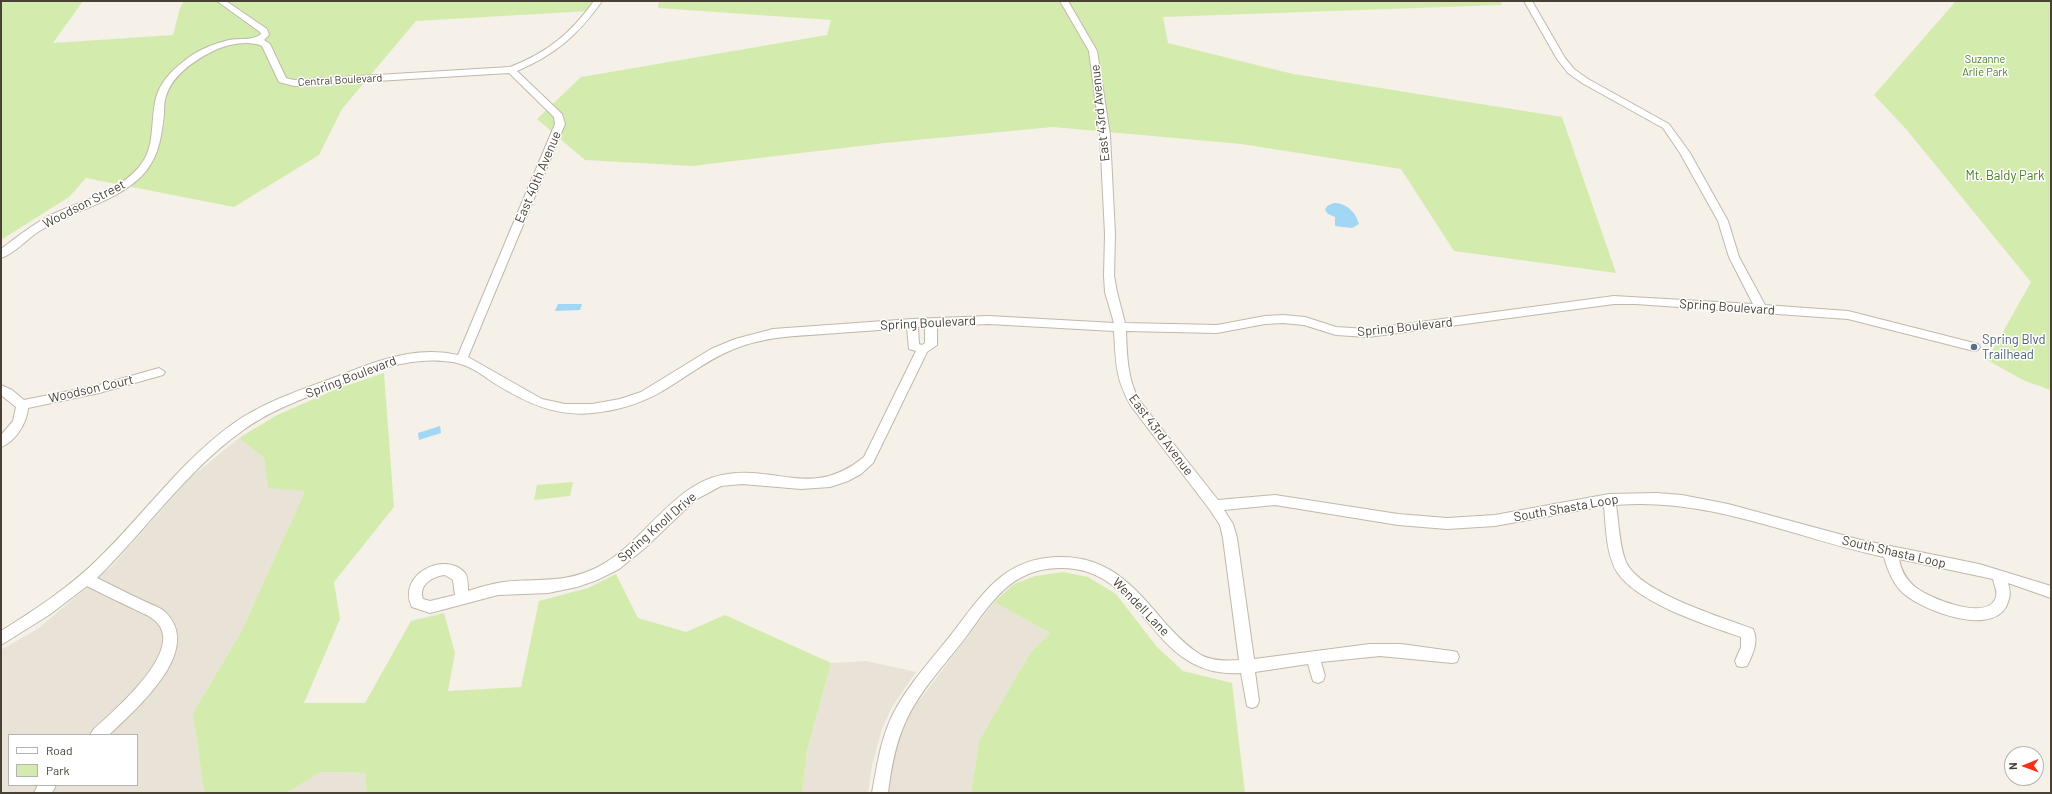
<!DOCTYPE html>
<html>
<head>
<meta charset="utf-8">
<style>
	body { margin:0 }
	#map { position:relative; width:2052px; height:794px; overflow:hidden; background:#f5f0e8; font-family:Barlow,sans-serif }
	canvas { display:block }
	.frame { position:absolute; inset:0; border:2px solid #494136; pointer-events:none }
	.legend { position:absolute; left:8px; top:734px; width:130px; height:52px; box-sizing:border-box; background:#fff; border:1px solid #b6b3af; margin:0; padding:5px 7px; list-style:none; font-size:12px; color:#494136 }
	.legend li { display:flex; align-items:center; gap:8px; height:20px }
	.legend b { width:20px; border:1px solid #b6b3af }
	.north { position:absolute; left:2004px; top:746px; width:40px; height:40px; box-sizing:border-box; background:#fff; border:1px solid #b6b3af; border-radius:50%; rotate:269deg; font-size:11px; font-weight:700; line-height:16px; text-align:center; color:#494136 }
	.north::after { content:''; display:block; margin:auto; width:14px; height:18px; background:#ff2e15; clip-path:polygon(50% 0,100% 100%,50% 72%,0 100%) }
</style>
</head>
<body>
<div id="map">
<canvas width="2052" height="794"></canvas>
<div class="frame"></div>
<ul class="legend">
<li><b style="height:5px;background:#fff"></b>Road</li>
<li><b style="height:11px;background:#d3ecae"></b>Park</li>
</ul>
<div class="north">N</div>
</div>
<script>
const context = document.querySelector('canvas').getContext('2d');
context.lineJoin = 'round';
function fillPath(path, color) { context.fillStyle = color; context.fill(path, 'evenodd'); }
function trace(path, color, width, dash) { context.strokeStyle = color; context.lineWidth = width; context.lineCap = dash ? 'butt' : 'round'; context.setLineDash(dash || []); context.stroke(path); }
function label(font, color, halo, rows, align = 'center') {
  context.font = font + ' Barlow,sans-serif'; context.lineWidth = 3; context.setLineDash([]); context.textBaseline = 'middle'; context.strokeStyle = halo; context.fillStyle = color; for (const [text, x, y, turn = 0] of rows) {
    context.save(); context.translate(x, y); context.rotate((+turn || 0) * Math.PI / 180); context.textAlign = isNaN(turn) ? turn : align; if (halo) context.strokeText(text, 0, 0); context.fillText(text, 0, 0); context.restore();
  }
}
const residential = new Path2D(`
	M239,438L264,458L268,487L305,491L241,632L193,713L204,793H1V650L39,628L112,566L190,478ZM9,735H137V785H9Z
	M994,602L1050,633L1030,653L979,741L971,793H888L892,767L898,740L912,710Z
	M866,661L916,672L892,707L882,729L872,765L868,793H802L807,751L831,663Z
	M321,772L365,773L366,793H286Z`);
const green = new Path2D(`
	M1,1H83L53,43L173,35L180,8L184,1H593L589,11L416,21L342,109L319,155L234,207L86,178L69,197L1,240Z
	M659,1H1501L1502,5L1163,17L1168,43L1293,74L1562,117L1616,273L1454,251L1401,169L1241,144L1053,127L885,143L692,166L585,160L537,119L581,77L827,35L831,20L658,8Z
	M1956,1H2051V390L2025,381L1987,360L2031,282L1906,129L1874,95Z
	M384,373L394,507L334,582L340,619L304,703H365L411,621L444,613L455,653L448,691L521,687L539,601L588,588L616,574L638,618L686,632L725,615L831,663L807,751L802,793H366L365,773L321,772L286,793H204L193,713L241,632L305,491L268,488L264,458L239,438L277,415L339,388Z
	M573,482L570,496L534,500L537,485Z
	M1063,572L1088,577L1116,594L1157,647L1183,671L1232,683L1245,793H971L979,741L1030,653L1050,633L994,602L1014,584L1035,576Z`);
const water = new Path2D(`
	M1334,203C1347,203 1356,213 1359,224L1352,228L1335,226V217L1328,214L1325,210L1327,206Z
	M558,304H582L580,310L555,311Z
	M440,426L441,433L419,440L418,433Z`);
const street = new Path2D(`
	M217,1H226L267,29L269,35L264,40L270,44L286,78L294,80L510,67C548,52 570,34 594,1H602C578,35 556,54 517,71L562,114L565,124L468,357L542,399L565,404H592L620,399L641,392L711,349L735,339L773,329L912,319L989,316L1114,323L1105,292L1104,276L1105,234L1100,135L1089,51L1060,1H1068L1097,51L1110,135L1115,234L1114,276L1117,292L1125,323L1217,325L1265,316L1283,315L1305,317L1336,327L1368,329L1614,296L1753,304L1729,257L1718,221L1680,153L1663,128L1582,83L1568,73L1557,59L1524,1H1532L1565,58L1574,69L1588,79L1669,124L1690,153L1728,221L1739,257L1765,305L1848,311L1978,344L1980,347L1978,350L1974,351L1848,319L1636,304H1614L1368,337L1336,335L1304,325L1283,323L1265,324L1217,333L1126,331C1127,355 1127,378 1139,400L1218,500L1275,495L1398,514L1447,518L1495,515L1609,494L1657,493L1682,495L1728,504L1861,540L1979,564L2051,586V598L2008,583C2011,593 2010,598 2006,607C1989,637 1917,609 1900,590C1892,581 1887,568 1884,557C1795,538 1710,497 1616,505C1619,523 1619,545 1626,562C1640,593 1722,617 1753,629C1759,641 1753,654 1747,666L1742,667L1737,666L1735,661L1741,647V637C1706,625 1637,603 1617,572C1606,554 1606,527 1604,506L1495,526L1447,529L1398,525L1275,505L1224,510L1233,524L1237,538L1254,659L1370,644H1401L1452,651L1457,652L1459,657L1457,662L1452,663L1380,656L1321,662L1325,676L1323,681L1318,683L1313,681L1308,664L1255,672L1259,701L1257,706L1252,708L1247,706L1241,673C1147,679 1147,566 1059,568C1012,569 993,600 968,634C947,663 920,689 905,723C895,745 891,769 888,793H872C877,765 881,737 894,712C911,680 936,655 957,627C986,589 1007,558 1059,557C1111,556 1136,589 1167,625C1177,636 1188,647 1201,655C1212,661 1227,661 1239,660L1223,538L1220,525L1210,510L1131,406C1115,378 1116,362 1114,331L989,324L937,326V345L927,352L873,463L861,474L848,481L830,487L801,489L742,484L721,486L695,500L645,548L619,569L597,580L577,587L548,593L498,595L430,613L412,607C396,574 446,550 465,573C468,577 468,585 468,591C480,587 491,584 503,582C538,578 562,584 596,568C642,546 671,485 722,475C777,464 811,500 864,457L916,351L909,349L907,328C879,330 851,332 824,334C792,336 763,337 734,349C706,360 684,379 659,393C639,404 615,411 593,413C555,417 525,402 494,383C481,374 469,365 453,362C415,356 381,368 346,382C311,396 273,408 242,431C186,471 146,530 97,578C113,586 129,594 146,602C152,605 160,607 165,612C205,650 136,709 109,735H90L93,730C112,712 191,647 153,619C148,615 140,612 134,609C119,602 103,594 87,586L49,615L1,645V631C36,609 70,587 100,557C145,513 182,460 234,423C267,400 307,388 344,374C380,359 419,346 458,355L555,124L554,117L509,73L294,86L279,82L262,46C248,40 229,44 215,50C195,60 173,74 166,96C164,102 164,108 164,114C162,134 159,155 146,171C122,201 70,211 38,232C27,239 14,254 1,258V249C17,237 33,224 51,215C80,201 117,193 139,167C156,148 150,121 156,98C160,83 171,71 183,62C195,51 213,44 229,40C239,38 253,41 261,34L260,32ZM918,327H925V343L922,345L919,344ZM1899,559L1993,579C1994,585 1998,592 1996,597C1988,623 1926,597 1914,586C1905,578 1901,570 1899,559ZM445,575L453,580L455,595L430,601L423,599C418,585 433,576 445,575Z
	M159,368L165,372L163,375L99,393L28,408C27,423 15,442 1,447V435L13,421L16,407L1,395V385L12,390L24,400L99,385Z
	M38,785H56L52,793H34Z`);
const markers = [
	[1974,347,4,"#5c6f8a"]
];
const farParknames = [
	["Suzanne",1985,59],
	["Arlie Park",1985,72]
];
const farStreetnames = [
	["Central Boulevard",340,80,-3]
];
const streetNames = [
	["East 43rd Avenue",1100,113,-96],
	["East 40th Avenue",538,177,-67],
	["Woodson Street",84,204,-27],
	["Spring Boulevard",1727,307,4],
	["Spring Boulevard",928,323,-3],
	["Spring Boulevard",1405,327,-6],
	["Spring Boulevard",351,377,-21],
	["Woodson Court",91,389,-13],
	["East 43rd Avenue",1161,435,53],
	["South Shasta Loop",1566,508,-10],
	["Spring Knoll Drive",657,527,-41],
	["South Shasta Loop",1894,552,13],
	["Wendell Lane",1141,607,46]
];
const parkNames = [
	["Mt. Baldy Park",2005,176]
];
const serviceNames = [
	["Spring Blvd",1982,340],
	["Trailhead",1982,355]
];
fillPath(residential, '#e9e2d6');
fillPath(green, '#d3ecae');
fillPath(water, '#a1d6f5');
trace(street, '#c1b8aa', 2);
fillPath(street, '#fff');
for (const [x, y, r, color] of markers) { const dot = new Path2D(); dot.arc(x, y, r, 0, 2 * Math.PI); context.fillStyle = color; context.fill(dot); trace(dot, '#fff', 1.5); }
label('11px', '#4b7f25', '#fff', farParknames);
label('11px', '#494136', '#fff', farStreetnames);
label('13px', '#494136', '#fff', streetNames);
label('13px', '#4b7f25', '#fff', parkNames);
label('13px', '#4e5e75', '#fff', serviceNames, 'left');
</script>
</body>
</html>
